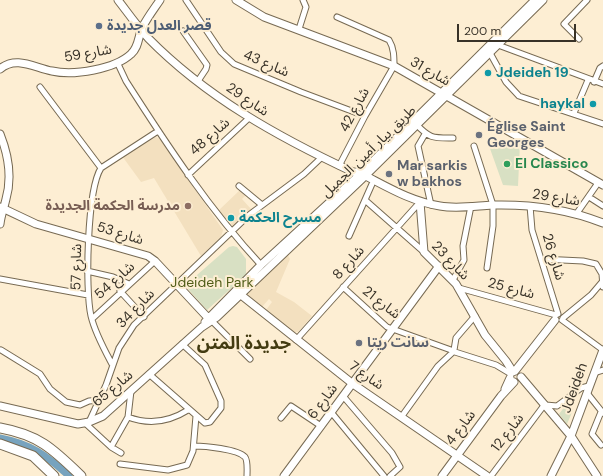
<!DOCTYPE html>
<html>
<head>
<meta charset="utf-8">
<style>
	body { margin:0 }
	#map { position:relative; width:603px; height:476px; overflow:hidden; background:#fdeed3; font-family:"DM Sans",sans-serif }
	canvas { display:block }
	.scale { position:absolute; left:457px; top:24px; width:119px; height:18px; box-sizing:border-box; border:2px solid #383228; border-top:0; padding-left:5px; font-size:12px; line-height:14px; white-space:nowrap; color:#383228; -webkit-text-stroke:3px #fdeed3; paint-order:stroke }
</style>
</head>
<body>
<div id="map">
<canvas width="603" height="476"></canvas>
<div class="scale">200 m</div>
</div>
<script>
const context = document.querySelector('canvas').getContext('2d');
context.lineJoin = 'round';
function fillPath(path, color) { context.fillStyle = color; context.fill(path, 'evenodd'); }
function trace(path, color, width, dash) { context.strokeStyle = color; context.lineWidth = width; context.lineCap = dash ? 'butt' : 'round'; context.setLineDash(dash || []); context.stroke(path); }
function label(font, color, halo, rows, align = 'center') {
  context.font = font + ' "DM Sans","Noto Sans Arabic",sans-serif'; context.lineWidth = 4; context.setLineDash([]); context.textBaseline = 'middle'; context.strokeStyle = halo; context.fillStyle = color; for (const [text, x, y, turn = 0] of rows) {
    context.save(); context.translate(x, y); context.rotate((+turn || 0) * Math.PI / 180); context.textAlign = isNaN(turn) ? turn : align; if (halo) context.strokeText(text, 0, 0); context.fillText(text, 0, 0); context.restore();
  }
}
const built = new Path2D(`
	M156,137L160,139L223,230L221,237L201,256L154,178L141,182L122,156Z
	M241,189L246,195L242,199L251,209L233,227L228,219L224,220L218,211Z
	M287,253L290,259L276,292L294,302L312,316L298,332H293L266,310L272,302L269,299L262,307L247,295L246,291Z`);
const green = new Path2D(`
	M517,142L520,143L518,186L503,185L488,143Z
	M233,246L237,247L246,259V275L207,310L188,289L189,282L229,247Z
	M566,405L573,410L567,424L559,414Z`);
const river = new Path2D(`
	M0,438C31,444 46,455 69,476`);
const street = new Path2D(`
	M186,0L221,52L234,64L301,92L365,116
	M337,17L389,40C394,48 394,57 394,66L365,116L339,166
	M299,29L306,7L303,0
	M183,31L207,65L206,69L198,81
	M579,39L564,24L587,0
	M498,45L603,84
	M490,53L506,82L519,96L603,124
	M118,64L126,81C167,145 209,209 261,265
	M594,82L600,68L603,66
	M40,87L101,168
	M574,113L588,80
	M416,124C430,139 433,138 453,138
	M425,134L418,146L431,205
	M474,146L493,205V226L487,268
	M188,175L249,118
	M239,186L262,205
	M589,197L603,206
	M365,200L424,252
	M530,206L532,230L558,314
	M577,213L598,183
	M349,236L372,184
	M541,259L583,261L596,264L602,274L603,287
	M87,271L113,277L129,284
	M0,279L88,295
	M453,280L464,260L463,246L471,206
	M343,287L387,327L451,350
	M459,288L556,315
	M120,291L144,317
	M563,318L591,295L602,282
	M92,319L155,261
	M211,320L250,359
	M562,320L603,350
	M296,340L420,202
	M1,350L40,374L50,389L66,402L80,405L89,401L100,400
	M454,350L456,338L475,316
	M455,352L496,365L511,374
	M112,364C104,349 95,333 91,316C85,290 87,190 101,168L158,131
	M594,373L603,370
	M149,374L205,423L210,422L221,408V401L205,365L182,344
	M587,393L603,413
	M343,396L392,453L400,467L390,476
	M546,405L557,406L581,388L589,386
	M331,412L384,476
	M402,416L438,366L452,353
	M128,417C149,425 169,422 188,410
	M281,418L291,406L321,426
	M89,422L106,385L119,348L134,325L249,215L304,174L322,157
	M85,423L111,447L121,453
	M601,445L592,434L601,412
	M194,446C204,446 238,449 245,457C248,461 247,471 247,476
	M111,447L128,417L131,391
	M120,464L168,470L187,465L193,451L196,416
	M491,476L545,404`);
const secondary = new Path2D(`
	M118,0C128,13 137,26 148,38C206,97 278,137 353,172H358C386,186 409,201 440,206C457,209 475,206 492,205C530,204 568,209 603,223
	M236,0L264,17L394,66L603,185
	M0,69C16,55 35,68 52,71C74,76 115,69 131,54C139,47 138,37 142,28C147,18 154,9 160,0
	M0,134C8,154 12,178 6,199C4,208 1,215 0,224
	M420,202L424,252L456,284L485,335L506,361L513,372
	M0,207L36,224L148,256L155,261L210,320
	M236,291L353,384L487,476
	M205,322L261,265L357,177L535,0
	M515,371L555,320
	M521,377L571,436L597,476
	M505,389L510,378
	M0,406L78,424L89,422L103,416L202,327L217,317L362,179L543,0
	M284,476L439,266
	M442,476L501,396L514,382
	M551,476L571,436L603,350`);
const highway = new Path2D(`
	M0,428C39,435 53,449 81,476
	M0,444L33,456L54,476`);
const markers = [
	[99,26,4,"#5c6f8a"],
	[488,73,4,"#0f9aa8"],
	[593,104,4,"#0f9aa8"],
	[479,135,4,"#6b7280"],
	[507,164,4,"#2e9e5b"],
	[389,174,4,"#6b7280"],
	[188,206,4,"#8d6e63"],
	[231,218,4,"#0f9aa8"],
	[359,343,4,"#6b7280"]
];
const serviceNames = [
	["قصر العدل جديدة",107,26]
];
const streetNames = [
	["شارع 59",88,54,-10],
	["شارع 43",266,64,23],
	["شارع 31",430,72,30],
	["شارع 29",247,100,34],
	["شارع 42",355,110,-62],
	["شارع 48",210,137,-42],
	["طريق بيار أمين الجميل",369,152,-44],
	["شارع 29",556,198,9],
	["شارع 53",120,234,17],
	["شارع 26",553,257,73],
	["شارع 23",450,261,46],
	["شارع 8",349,263,-48],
	["شارع 57",77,267,-89],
	["شارع 54",115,281,-42],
	["شارع 25",511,289,15],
	["شارع 21",381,303,38],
	["شارع 34",136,309,-46],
	["شارع 7",366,376,35],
	["Jdeideh",575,388,-70],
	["شارع 65",113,389,-40],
	["شارع 6",323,402,-53],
	["شارع 4",461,428,-53],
	["شارع 12",508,433,-53]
];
const cultureNames = [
	["Jdeideh 19",496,73],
	["haykal",585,104,"right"],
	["مسرح الحكمة",239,218]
];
const worshipNames = [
	["Église Saint",487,127],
	["Georges",487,143],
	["Mar sarkis",397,166],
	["w bakhos",397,182],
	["سانت ريتا",367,343]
];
const leisureNames = [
	["El Classico",515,164]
];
const educationNames = [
	["مدرسة الحكمة الجديدة",180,206]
];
const parkNames = [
	["Jdeideh Park",212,283]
];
const districtNames = [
	["جديدة المتن",244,344]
];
fillPath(built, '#f3e0bf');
fillPath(green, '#d8e0c3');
trace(river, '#77a3be', 7);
trace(street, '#776a53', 7);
trace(secondary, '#776a53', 9);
trace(highway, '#776a53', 11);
trace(street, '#fff', 5);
trace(secondary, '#fff', 7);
trace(highway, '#fff', 9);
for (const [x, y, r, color] of markers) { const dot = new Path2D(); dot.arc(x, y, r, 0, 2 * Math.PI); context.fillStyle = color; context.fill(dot); trace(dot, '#fdeed3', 1.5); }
label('bold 14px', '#4e5e75', '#fdeed3', serviceNames, 'left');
label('14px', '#383228', '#fdeed3', streetNames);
label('bold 14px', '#0d838f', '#fdeed3', cultureNames, 'left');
label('bold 14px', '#5b616d', '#fdeed3', worshipNames, 'left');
label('bold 14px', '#27864d', '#fdeed3', leisureNames, 'left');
label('bold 14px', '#785e54', '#fdeed3', educationNames, 'right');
label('14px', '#515d19', '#fdeed3', parkNames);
label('bold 18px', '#433b11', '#fdeed3', districtNames);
</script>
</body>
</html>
